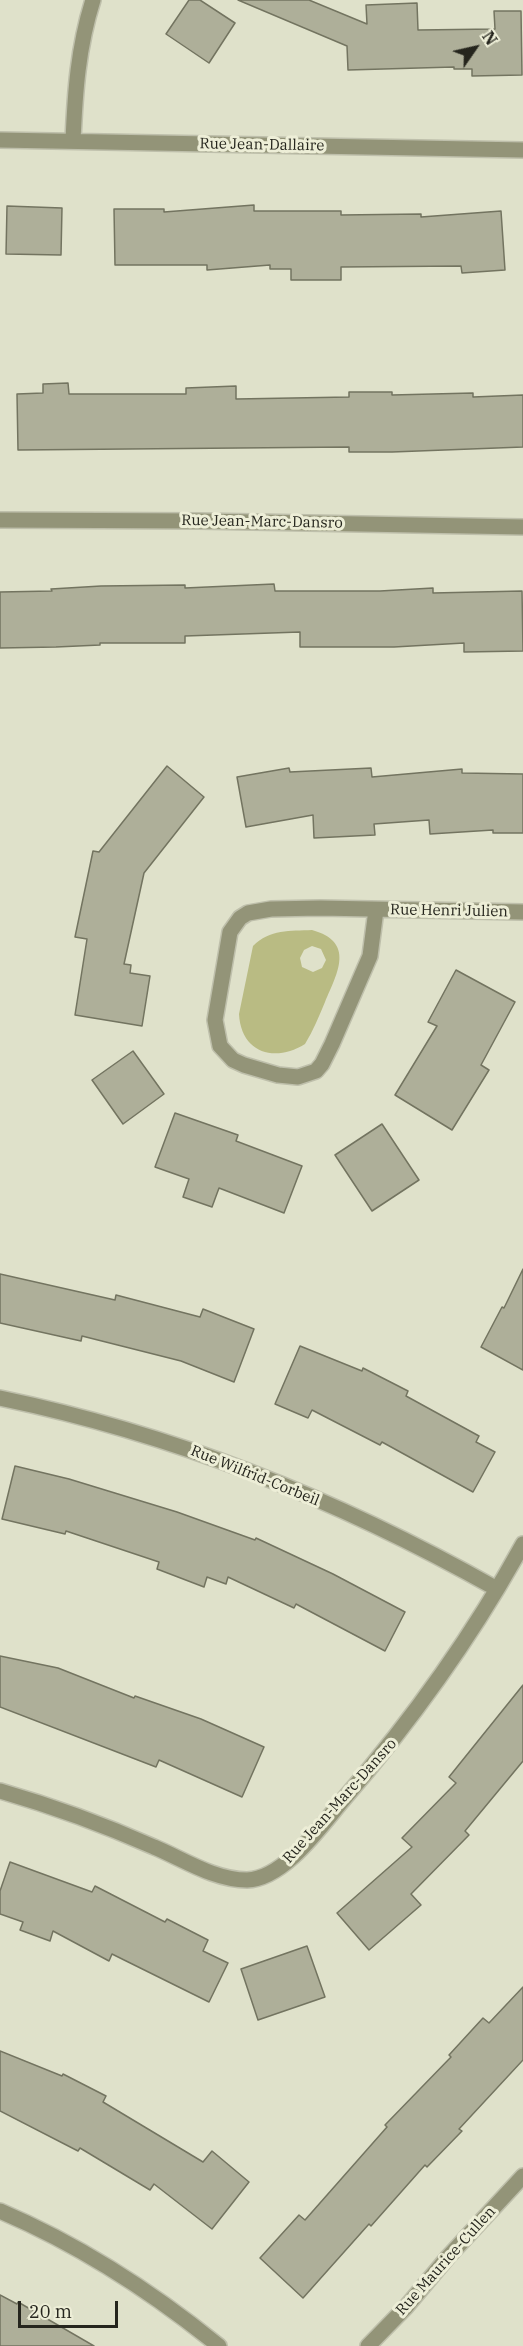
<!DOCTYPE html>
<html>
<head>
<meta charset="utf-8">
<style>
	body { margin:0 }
	#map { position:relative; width:523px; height:2346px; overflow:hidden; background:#dfe1ca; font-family:"IBM Plex Serif",serif }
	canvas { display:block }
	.north { position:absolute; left:445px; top:18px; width:60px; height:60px; -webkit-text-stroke:4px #edeed7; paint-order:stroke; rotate:56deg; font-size:16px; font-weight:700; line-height:24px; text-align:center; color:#25251d }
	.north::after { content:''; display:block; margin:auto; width:21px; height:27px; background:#25251d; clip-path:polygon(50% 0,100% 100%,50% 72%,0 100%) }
	.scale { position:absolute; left:18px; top:2301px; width:100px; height:27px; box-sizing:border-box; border:3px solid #25251d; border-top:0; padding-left:8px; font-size:18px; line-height:21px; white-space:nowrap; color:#25251d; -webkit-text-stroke:4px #edeed7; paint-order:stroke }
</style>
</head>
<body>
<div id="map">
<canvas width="523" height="2346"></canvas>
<div class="north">N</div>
<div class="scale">20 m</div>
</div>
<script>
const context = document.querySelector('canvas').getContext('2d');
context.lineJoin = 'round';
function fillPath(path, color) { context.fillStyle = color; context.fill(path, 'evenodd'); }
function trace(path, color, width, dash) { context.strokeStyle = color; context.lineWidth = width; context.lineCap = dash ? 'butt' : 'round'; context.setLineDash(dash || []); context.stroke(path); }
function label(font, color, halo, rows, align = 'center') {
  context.font = font + ' "IBM Plex Serif",serif'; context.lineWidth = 6; context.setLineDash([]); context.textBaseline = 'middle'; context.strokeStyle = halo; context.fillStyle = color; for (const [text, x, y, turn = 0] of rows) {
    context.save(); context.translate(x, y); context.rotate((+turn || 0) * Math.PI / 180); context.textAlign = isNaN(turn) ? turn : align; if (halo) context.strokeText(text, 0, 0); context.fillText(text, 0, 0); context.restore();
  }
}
const green = new Path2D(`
	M312,930C355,942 338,972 325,1002C319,1016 313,1031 305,1044C275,1063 241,1053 239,1014L253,946C270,929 290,931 312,930ZM312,946L321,949L326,960L322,968L313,972L302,967L300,958L304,950Z`);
const building = new Path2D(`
	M189,0H200L235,23L209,63L166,34Z
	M238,0H309L367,24L366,5L417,3L418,30L495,29L494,11H521L522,75L472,76V69H454V67L348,70L347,46Z
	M254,205V211H341V215L421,214V217L501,211L505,270L462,273L461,266L341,267V280H291V269H270V265L207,270V265H115L114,209H164V212Z
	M7,206L62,208L61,255L6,254Z
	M68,383L69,394H186V388L236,386V399L349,397V392H392V395L473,393V397L523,395V447L392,452H349V447L18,450L17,394L43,393V384Z
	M274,584L275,591H380L433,588V593L522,591L523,651L464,652V643L394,647H300V632L185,636V643H100V645L56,647L0,648V592L52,591L51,589L101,586L185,585V588Z
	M167,766L204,797L144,873L124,964L131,965L130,973L150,976L142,1026L75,1015L87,939L75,937L93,851L99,852Z
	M289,768L290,772L371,768L372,777L462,769V773L523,774V833H493V830L430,834L429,820L374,824L375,835L314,838L313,815L246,827L237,777Z
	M456,970L515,1002L481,1065L489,1070L452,1130L395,1095L437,1026L428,1022Z
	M133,1051L164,1094L123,1124L92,1080Z
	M175,1113L238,1135L236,1141L302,1166L284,1213L219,1188L212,1207L183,1197L189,1179L155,1167Z
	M382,1124L419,1180L372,1211L335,1155Z
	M523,1269V1370L481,1347L502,1307L504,1308Z
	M0,1274L115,1300L116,1295L200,1317L203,1309L254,1329L234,1382L181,1361L82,1336L81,1341L0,1323Z
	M300,1346L362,1371L363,1368L408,1391L406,1396L479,1436L476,1442L495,1452L473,1492L382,1442L380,1445L312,1410L308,1418L275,1404Z
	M15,1466L69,1479L177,1512L255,1540L256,1538L333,1574L405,1612L385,1651L296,1604L294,1608L228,1577L226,1584L207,1577L204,1587L157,1569L159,1562L66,1531L65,1534L2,1519Z
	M0,1656L58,1668L134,1698L135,1696L201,1719L264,1747L242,1797L159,1760L156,1767L0,1707Z
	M523,1685V1761L465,1831L469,1835L411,1894L421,1905L369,1950L337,1913L412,1847L402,1838L456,1783L449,1777Z
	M10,1862L92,1892L95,1886L165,1922L167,1919L208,1940L203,1951L228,1963L209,2002L112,1954L109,1961L53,1931L50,1941L20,1930L23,1922L0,1914V1891Z
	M307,1946L325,1997L258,2020L241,1969Z
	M523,1987V2060L459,2129L462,2131L427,2167L425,2165L371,2226L369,2224L303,2298L260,2258L299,2215L305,2220L387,2127L385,2125L451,2057L449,2055L483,2018L489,2023Z
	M0,2051L62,2076L63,2074L106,2096L103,2102L203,2162L212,2151L249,2182L212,2229L154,2184L150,2190L80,2148L78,2151L0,2111Z
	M0,2295L17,2304L18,2302L94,2346H0Z`);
const street = new Path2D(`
	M0,140L523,150
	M73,141C75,93 78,47 93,0
	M0,520L199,521L523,527
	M376,910L370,956L332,1044L322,1064L316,1071L298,1077L278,1075L244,1065L233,1060L220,1046L215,1020L230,932L240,918L248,913L271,909L320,908L523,912
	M0,1398C174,1434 343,1502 497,1589
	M0,1791C52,1806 104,1825 154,1847C183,1859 214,1880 247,1880C284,1879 321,1826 343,1800C412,1720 472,1637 523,1544
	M0,2211C80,2245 151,2291 219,2346
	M368,2346L406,2307L448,2257L523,2176`);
const streetNames = [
	["Rue Jean-Dallaire",262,145,1],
	["Rue Jean-Marc-Dansro",262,522,1],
	["Rue Henri Julien",449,911,1],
	["Rue Wilfrid-Corbeil",255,1476,22],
	["Rue Jean-Marc-Dansro",340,1801,-48],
	["Rue Maurice-Cullen",446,2261,-48]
];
fillPath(green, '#b9bb83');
fillPath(building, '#aeaf99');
trace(building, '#737460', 1.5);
trace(street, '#bebfab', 18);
trace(street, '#939478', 15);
label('15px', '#25251d', '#edeed7', streetNames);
</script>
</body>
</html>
